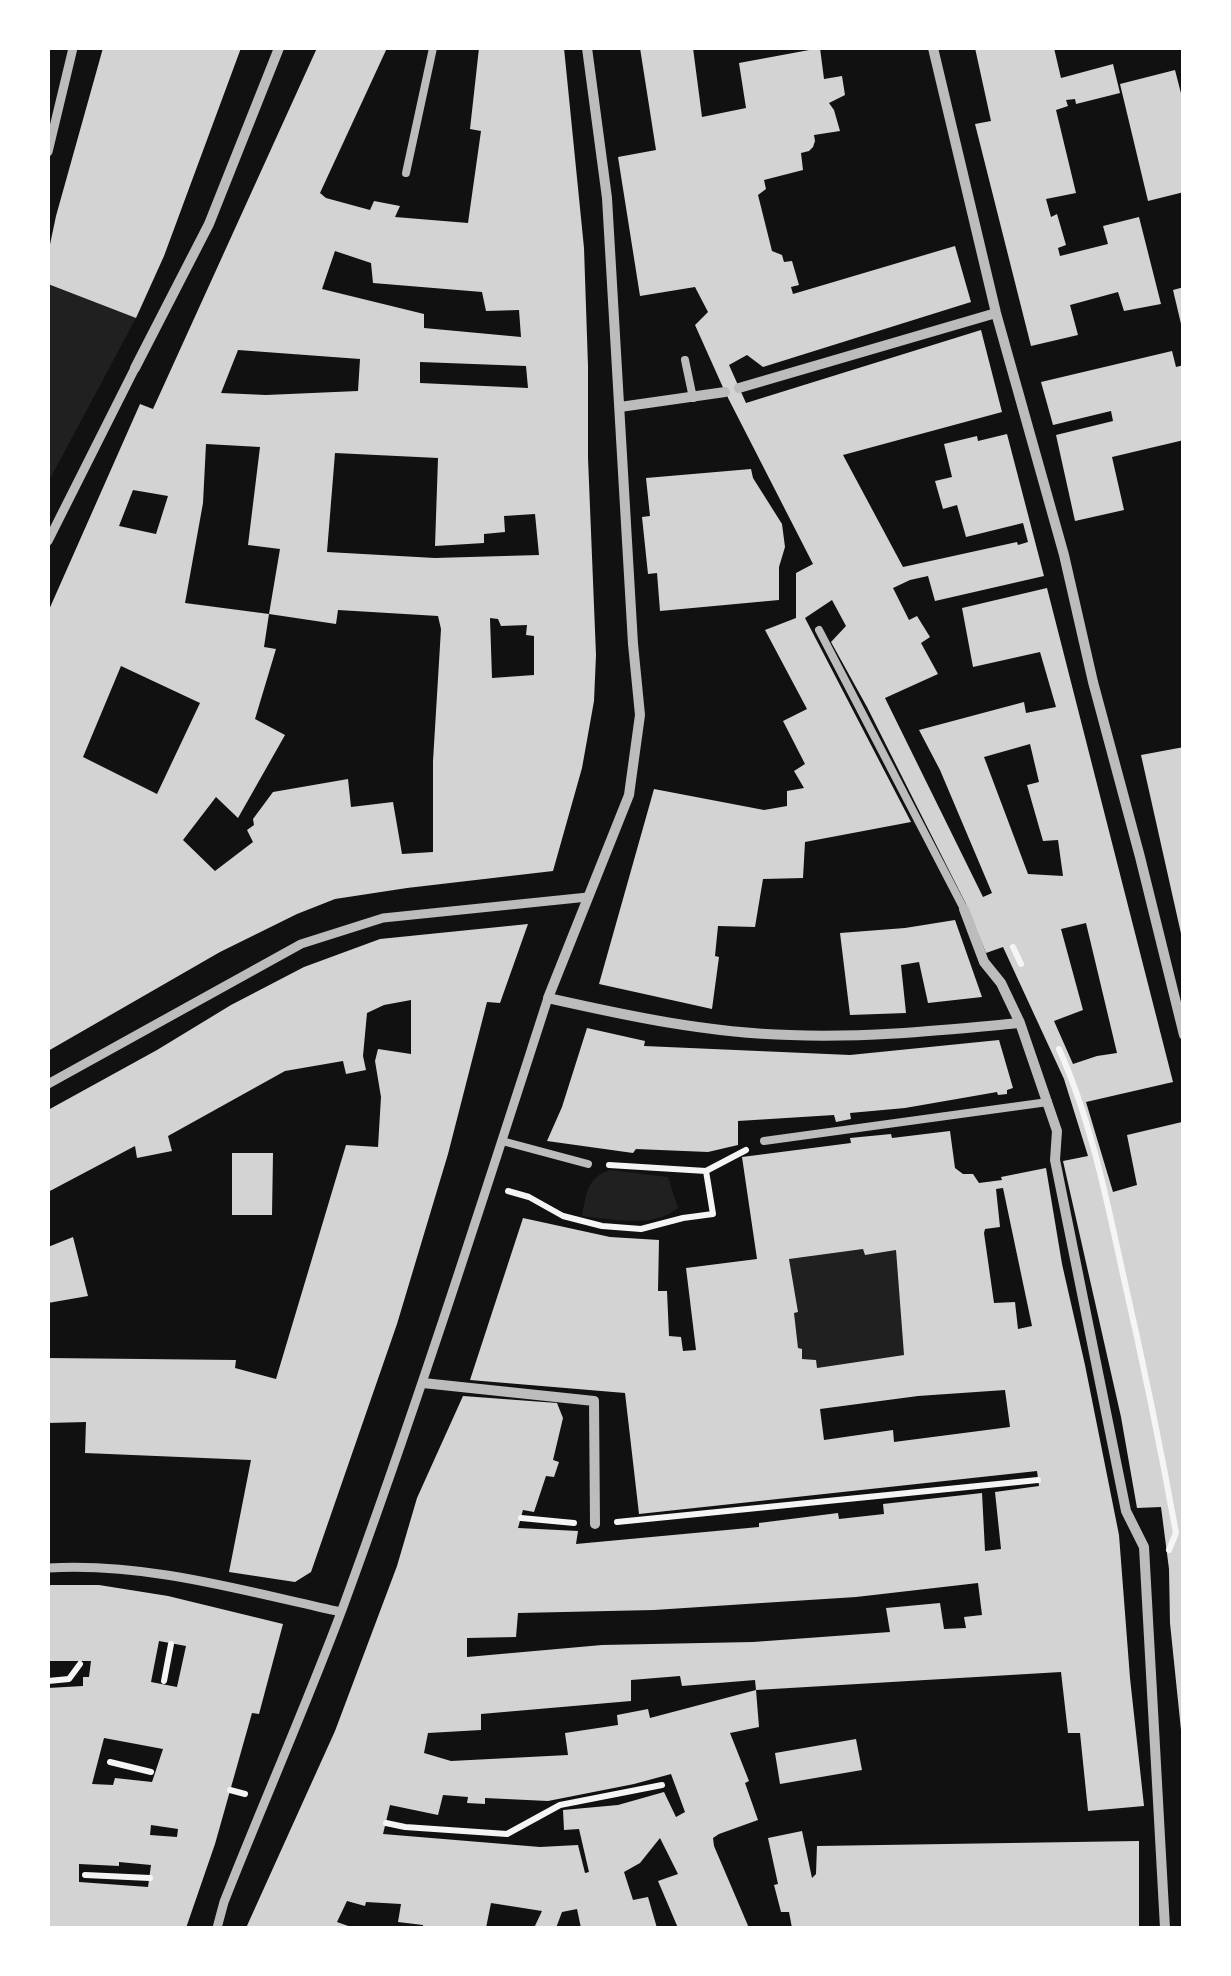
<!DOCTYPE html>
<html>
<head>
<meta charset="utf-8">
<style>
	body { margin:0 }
	#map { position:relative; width:1231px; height:1976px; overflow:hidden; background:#111; font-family:Barlow,sans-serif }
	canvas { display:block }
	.frame { position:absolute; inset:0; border:50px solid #fff; pointer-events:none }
</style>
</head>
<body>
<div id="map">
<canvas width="1231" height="1976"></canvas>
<div class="frame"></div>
</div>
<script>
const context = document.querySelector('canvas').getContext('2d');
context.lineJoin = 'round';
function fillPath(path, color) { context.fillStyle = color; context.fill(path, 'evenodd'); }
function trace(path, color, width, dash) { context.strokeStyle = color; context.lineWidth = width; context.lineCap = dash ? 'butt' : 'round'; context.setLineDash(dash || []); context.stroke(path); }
const green = new Path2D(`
	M48,284L136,318L51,477L48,476Z
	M610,1170L668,1177L678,1208C653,1229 612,1219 582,1216C586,1195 587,1177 610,1170Z
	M863,1249L865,1255L896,1250L904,1355L817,1368L815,1360L802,1359V1349L798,1348L794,1313L798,1311L789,1259Z`);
const building = new Path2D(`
	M103,48H181L190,50L191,48H241L164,256L136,318L48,284V254L56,216Z
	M317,48H387L320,193L326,198L370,210L374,201L400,206L395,217L468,223L481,131L470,129L479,48H564L584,248L588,366V458L596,655L594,701L582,768L553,871L407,888L335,899L297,914L220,952L48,1051V612L140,404L153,409ZM335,251L371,263L373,283L482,292L486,311L519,310L521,337L424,328V314L322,289ZM238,350L360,359L358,391L266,395L221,393ZM420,362L526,366L528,388L420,383ZM206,444L260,447L248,545L280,549L269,614L336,624L338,610L438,616L441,629L433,761V852L402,854L393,802L351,807L348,779L273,792L253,819L254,825L247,830L253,842L215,871L183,840L216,797L238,818L285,735L255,719L276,649L264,647L269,614L185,603L203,503ZM335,453L438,458L435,546L484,543V534L505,532L504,516L535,514L539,555L435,558L327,552ZM133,490L168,496L156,534L119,526ZM490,618L498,619L501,626L527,625L526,635L534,636V675L492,678ZM121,666L200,703L157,794L83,757Z
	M640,48H693L702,117L746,108L739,63L820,48L824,79L842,76L845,95L829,103L834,110L840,131L814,135L815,141L813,147L809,151L801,153L803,170L764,180L766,189L758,195L772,251L782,255L784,262L792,261L799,285L791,287L793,294L955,246L971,302L763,367L747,355L729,365L746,403L981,330L1002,412L843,455L903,567L1017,542L1018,545L1028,542L1023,523L966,537L957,505L943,509L935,481L952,477L944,444L977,436L978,441L1007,434L1044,576L935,601L928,576L910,580L893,588L909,620L917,616L930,637L921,643L938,674L885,698L983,897L992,893L940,770L919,730L1024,702L1026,713L1056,707L1040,652L973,667L962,608L1047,588L1173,1082L1086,1102L1113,1192L1137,1185L1127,1135L1182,1122L1184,1130V1730H1181L1170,1623L1169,1569L1161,1507L1137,1508L1121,1417L1063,1161L1088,1156L1064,1079L1003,947L986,953L966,904L867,707L831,642L846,626L832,600L805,618L911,822L805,842L803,878L763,879L755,927L718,926L715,956L719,957L712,1009L599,984L654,789L764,810L787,806V791L804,788L794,771L805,764L783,721L807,709L765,630L796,618V573L813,564L725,392L695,325L708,312L695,287L640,296L618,157L656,150ZM1030,744L1039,782L1027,785L1043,841L1058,840L1063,876L1028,874L984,757ZM1086,923L1117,1053L1097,1056L1073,1064L1054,1021L1083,1010L1061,929Z
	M975,48H1054L1061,78L1113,64L1120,93L1076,104L1075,99L1066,100L1068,106L1056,110L1076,193L1046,199L1051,217L1057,214L1066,245L1058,248L1060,256L1108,244L1103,226L1139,217L1161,304L1124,311L1118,292L1070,305L1078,335L1031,346L975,124L991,121Z
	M1175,70L1184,105V192L1148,201L1120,84Z
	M1184,287V328H1182L1173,290Z
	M1172,351L1176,367L1184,365V440L1112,457L1124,510L1075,521L1056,435L1113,421L1111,411L1053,425L1041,382Z
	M751,469L753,478L782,524L785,547L779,567V600L660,611L657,573L648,574L642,517L650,516L646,478Z
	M1184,747V938H1182L1141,755Z
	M955,920L982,997L928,1003L919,962L901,965L906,1013L850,1015L840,933L905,928Z
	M528,924L500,1003L487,1002L448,1154L397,1324L311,1572L295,1582L229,1572L251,1460L85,1453L86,1422L48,1423V1358L236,1360L235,1368L276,1379L346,1145L378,1147L381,1097L375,1061L378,1049L411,1054V1000L384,1005L367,1013L363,1056L366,1070L346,1074L343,1061L285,1071L168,1136L172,1151L137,1158L135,1146L48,1192V1110L157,1050L231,1005L304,967L380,939Z
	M587,1028L645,1041L644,1046L850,1055L999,1040L1013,1088L1007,1090V1094L998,1095L997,1092L905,1108L850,1113L851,1119L836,1122L834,1115L738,1121V1145L708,1152L636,1149L633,1153L547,1141L562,1107Z
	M950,1131L955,1168L963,1174H973L979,1183L1002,1180L1001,1177L1046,1168L1062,1264L1085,1365L1119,1535L1130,1678L1144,1806L1088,1811L1080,1733H1068L1061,1672L756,1690L755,1680L682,1686L680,1676L631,1680V1701L481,1714V1730L428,1733L424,1753L451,1761L568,1755L565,1733L618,1725L617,1715L648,1709L650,1718L756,1690L759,1727L730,1733L749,1781L745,1783L758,1820L719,1834L713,1838L714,1846L749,1928H678L658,1881L678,1874L660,1838L640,1863L624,1872L633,1900L648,1897L657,1928H581L577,1909L562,1912L556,1928H534L542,1911L491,1903L486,1928H423V1925L398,1922L401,1904L366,1902L365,1906L347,1901L337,1922L354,1928H246L335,1731L397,1566L417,1498L463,1396L557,1403L563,1418L553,1460L559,1462L554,1477L546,1476L534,1512L523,1510L518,1528L578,1531L576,1544L759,1527V1523L838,1513L839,1519L884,1514L883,1504L982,1493L985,1551L1001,1549L995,1492L1039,1486L1037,1471L639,1514L625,1393L470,1380L523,1218L610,1237L659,1240L658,1291H667L669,1336L681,1337L683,1351L696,1350L686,1268L757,1259L742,1157L851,1143L850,1138L891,1134L892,1138ZM1003,1188L1032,1326L1018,1329L1015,1302L994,1303L984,1233L985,1229L1000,1227L996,1189ZM863,1249L865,1255L896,1250L904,1355L817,1368L816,1360L802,1359V1349L798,1348L794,1313L798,1312L789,1259ZM1005,1390L1010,1427L894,1442L893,1430L824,1440L820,1409L918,1396ZM978,1583L982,1615L964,1617L966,1628L944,1629L940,1603L886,1608L890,1632L753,1642L602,1645L467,1657V1638L516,1637L518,1613L654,1610L746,1604L856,1597ZM671,1774L685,1812L676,1817L664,1792L618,1805L563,1810L564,1830L579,1829L589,1872L585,1873L578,1845L540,1847L383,1834L390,1805L438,1815L443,1795L468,1797L467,1803L485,1804V1798L548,1801L634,1784Z
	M232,1153H273L272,1215H232Z
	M73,1237L88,1296L48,1303V1247Z
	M48,1585H99L168,1596L283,1624L259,1714L252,1713L215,1844L186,1928H48V1688L83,1686V1677H89L91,1661H48ZM159,1641L186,1646L177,1687L151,1682ZM104,1738L163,1749L152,1782L115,1778L113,1785L92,1784ZM151,1825L178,1829L177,1837L150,1835ZM119,1862L151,1865L148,1887L79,1882V1864L119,1866Z
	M856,1739L862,1770L780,1784L775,1753Z
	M802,1831L812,1878L816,1874L817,1846L1139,1841V1928H792L789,1912H781L774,1885L778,1884L768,1838Z`);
const path = new Path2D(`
	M1013,947L1021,964
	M1059,1049C1090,1118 1106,1196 1122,1270C1142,1357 1160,1444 1176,1533L1169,1550
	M609,1165L706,1171L746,1150
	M508,1191L529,1197L563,1216L602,1226L641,1229L683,1218L713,1214L706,1171
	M521,1518L574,1523
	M617,1522L1038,1480
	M48,1681L69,1679L80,1664
	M164,1681L171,1644
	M110,1762L151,1772
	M230,1790L245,1794
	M386,1823L405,1827L507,1834L560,1805L662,1785
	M85,1875L150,1878`);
const service = new Path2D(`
	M406,173L433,48
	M685,360L693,398
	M819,630L964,909
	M502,1141L588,1164
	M764,1141L1048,1102`);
const pedestrian = new Path2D(`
	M48,152L73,48
	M48,541L135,368
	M48,1084L301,944L383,918L588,897
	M48,1568C147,1562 244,1591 341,1612
	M217,1928L224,1902C263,1803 306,1706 343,1607C417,1406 482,1202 548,998`);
const minor = new Path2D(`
	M587,48L607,198L633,644L640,715L629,795L548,998C628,1016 708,1033 790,1035C867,1038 943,1030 1020,1023
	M933,48L996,313L1064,555L1093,682L1140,857L1184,1035
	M135,368L209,224L279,48
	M739,388L996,313
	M620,407L725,392
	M964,909L984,962L1001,983L1020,1023L1057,1131L1055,1160L1126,1511L1144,1547L1165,1928
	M423,1383L594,1401L595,1524`);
fillPath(green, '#202020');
fillPath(building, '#d3d3d3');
trace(path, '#f5f5f5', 6);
trace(service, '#bcbcbc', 8);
trace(pedestrian, '#bcbcbc', 9);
trace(minor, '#bcbcbc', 10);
</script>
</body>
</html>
